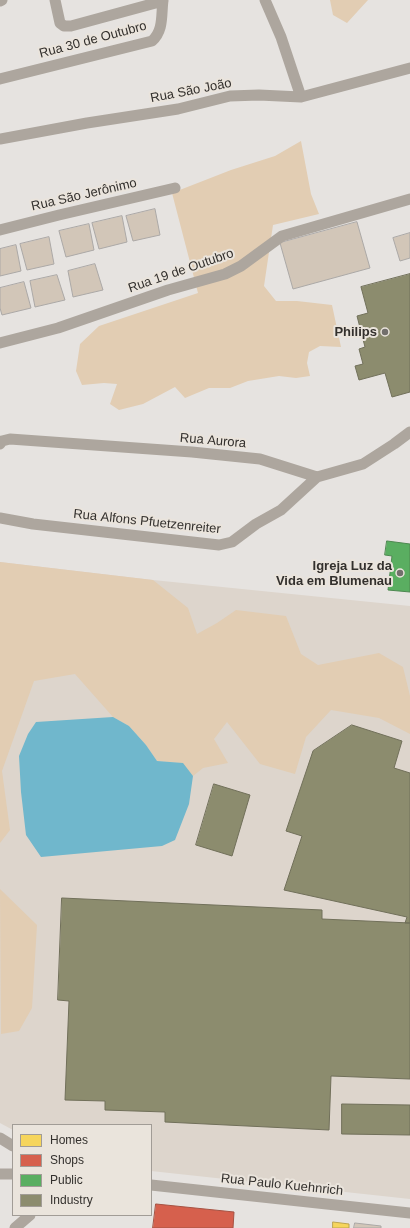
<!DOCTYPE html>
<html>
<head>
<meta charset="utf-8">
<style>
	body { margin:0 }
	#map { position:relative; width:410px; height:1228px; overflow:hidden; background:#e6e3e0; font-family:Arial,sans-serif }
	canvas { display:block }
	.legend { position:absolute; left:12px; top:1124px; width:140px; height:92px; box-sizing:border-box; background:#eae4dc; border:1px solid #a19c96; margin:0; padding:5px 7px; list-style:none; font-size:12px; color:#33302d }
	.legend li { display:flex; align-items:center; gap:8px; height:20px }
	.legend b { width:20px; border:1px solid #a19c96 }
</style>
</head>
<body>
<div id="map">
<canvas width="410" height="1228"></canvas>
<ul class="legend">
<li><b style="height:11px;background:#f6d55c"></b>Homes</li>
<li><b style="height:11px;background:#d6604d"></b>Shops</li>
<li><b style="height:11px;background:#5aae61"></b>Public</li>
<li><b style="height:11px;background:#8c8c6e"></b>Industry</li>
</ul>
</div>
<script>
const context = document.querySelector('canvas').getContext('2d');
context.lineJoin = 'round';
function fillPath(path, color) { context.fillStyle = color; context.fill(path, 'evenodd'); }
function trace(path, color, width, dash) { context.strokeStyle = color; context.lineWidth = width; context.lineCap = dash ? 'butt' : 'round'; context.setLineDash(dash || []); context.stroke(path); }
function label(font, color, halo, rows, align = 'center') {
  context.font = font + ' Arial,sans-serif'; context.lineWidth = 4; context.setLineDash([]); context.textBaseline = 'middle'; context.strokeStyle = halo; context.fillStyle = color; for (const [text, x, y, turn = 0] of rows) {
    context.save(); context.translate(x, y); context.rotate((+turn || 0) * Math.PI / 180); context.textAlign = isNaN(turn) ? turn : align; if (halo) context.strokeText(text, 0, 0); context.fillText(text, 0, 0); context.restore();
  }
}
const built = new Path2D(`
	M0,562L153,580L410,606V1199L151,1171V1125H13V1130L0,1123Z`);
const green = new Path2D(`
	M330,0H368L347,23L333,15Z
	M301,141L311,194L319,214L273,225L264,286L276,301H297L332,305L341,347L320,346L309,352L307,363L310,376L296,378L279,376L248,381L230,388H209L185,398L175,387L143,404L119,410L110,404L117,384L104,383L82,385L76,371L80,344L99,326L198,293L172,193L231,170L275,156Z
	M0,562L153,580L188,608L197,634L217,623L236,610L286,616L301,654L318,665L379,653L403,667L410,696V734L379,718L331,710L306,737L295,774L260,764L227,722L214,739L228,763L203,768L193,776L180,763L157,761L146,745L129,726L113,717L75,674L34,681L2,771L10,830L0,843Z
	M0,889L37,925L32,1008L19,1031L1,1034Z`);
const water = new Path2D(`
	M113,717L129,726L146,745L157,761L183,763L193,776L189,804L175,840L162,846L41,857L26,835L21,792L19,756L28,734L36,722Z`);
const homes = new Path2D(`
	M333,1222L349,1224V1228H333Z`);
const shops = new Path2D(`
	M156,1204L234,1212L233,1228H153Z`);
const public = new Path2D(`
	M387,541L410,544V592L388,590L392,556L385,555Z`);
const industry = new Path2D(`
	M410,274V392L392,397L385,373L359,380L355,366L363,364L359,349L365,347L357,316L368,313L361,287Z
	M352,725L402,741L394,768L410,773V923H405L407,917L284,890L302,836L286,831L313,751Z
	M214,784L250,795L232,856L196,845Z
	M62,898L322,910V919L410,923V1079L331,1076L329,1130L165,1122V1112L105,1110V1101L65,1100L69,1001L58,1000Z
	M342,1104L410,1105V1135L342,1134Z`);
const building = new Path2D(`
	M155,209L160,235L133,241L126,216Z
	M122,216L127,242L99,249L92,223Z
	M357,222L370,268L293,289L280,243Z
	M89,224L94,250L66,257L59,231Z
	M410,233V258L400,261L393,238Z
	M49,237L54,264L27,270L20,244Z
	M16,245L21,271L0,276V249Z
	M95,264L103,290L73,297L68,271Z
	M57,275L65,300L35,307L30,281Z
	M24,282L31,308L2,315L0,308V288Z
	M355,1223L381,1226V1228H354Z`);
const minor = new Path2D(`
	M55,0L60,23L64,26H71L163,1
	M265,0L281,37L301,97
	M0,1L2,0
	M0,79L152,41C164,30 161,15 163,0
	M0,139L87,123L178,109L230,96L259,95L301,97L410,68
	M0,230L59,215L175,188
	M0,343L58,328L168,290L225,274L241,266L282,236L410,199
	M0,444L2,441L10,439L192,452L260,459L317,477L363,464L394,444L410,432
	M0,518L33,524L219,545L232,542L256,524L281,510L317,477
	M0,1138L13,1146
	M0,1174H13
	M151,1185L410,1213
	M15,1228L30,1215`);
const markers = [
	[385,332,4,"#726f6c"],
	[400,573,4,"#726f6c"]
];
const streetNames = [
	["Rua 30 de Outubro",93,40,-15],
	["Rua São João",191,91,-11],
	["Rua São Jerônimo",84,195,-13],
	["Rua 19 de Outubro",181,271,-19],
	["Rua Aurora",213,441,5],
	["Rua Alfons Pfuetzenreiter",147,522,6],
	["Rua Paulo Kuehnrich",282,1185,6]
];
const poiNames = [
	["Philips",377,332],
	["Igreja Luz da",392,566],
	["Vida em Blumenau",392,581]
];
fillPath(built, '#ddd5cc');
fillPath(green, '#e2cdb3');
fillPath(water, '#70b7cc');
fillPath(homes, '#f6d55c');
trace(homes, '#bca44e', 1);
fillPath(shops, '#d6604d');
trace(shops, '#a55243', 1);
fillPath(public, '#5aae61');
trace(public, '#4e8851', 1);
fillPath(industry, '#8c8c6e');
trace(industry, '#71705a', 1);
fillPath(building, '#d2c6b8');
trace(building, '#aba8a6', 1);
trace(minor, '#ada69e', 11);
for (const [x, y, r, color] of markers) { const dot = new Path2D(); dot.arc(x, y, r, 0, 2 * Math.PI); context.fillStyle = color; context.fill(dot); trace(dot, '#eae4dc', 1.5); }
label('13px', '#33302d', '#eae4dc', streetNames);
label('bold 13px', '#33302d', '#eae4dc', poiNames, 'right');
</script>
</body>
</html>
